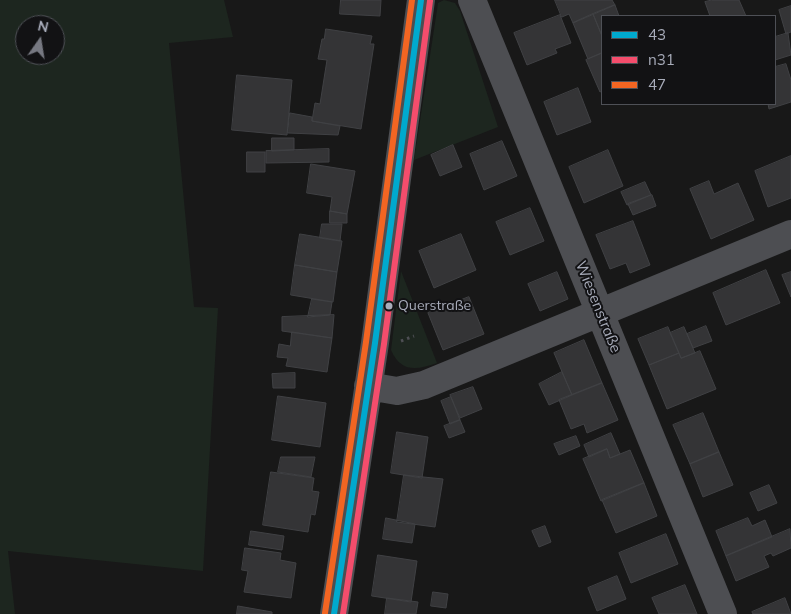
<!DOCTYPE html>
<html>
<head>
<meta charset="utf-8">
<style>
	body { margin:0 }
	#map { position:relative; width:791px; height:614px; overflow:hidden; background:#181818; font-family:Mulish,sans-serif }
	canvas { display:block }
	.legend { position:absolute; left:601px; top:15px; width:175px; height:90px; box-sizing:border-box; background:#121214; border:1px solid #4e5056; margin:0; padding:6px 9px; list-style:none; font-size:15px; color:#a8acba }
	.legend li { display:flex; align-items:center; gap:10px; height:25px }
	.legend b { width:25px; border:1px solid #4e5056 }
	.north { position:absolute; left:15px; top:15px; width:50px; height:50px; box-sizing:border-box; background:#121214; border:1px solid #4e5056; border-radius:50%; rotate:13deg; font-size:14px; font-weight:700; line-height:20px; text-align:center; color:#a8acba }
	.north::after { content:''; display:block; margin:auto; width:18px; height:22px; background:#767881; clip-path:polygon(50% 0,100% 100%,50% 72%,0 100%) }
</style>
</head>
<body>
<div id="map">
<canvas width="791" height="614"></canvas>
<ul class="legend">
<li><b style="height:6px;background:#00a9ce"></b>43</li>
<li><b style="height:6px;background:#f44d6c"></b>n31</li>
<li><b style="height:6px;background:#f26522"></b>47</li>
</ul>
<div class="north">N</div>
</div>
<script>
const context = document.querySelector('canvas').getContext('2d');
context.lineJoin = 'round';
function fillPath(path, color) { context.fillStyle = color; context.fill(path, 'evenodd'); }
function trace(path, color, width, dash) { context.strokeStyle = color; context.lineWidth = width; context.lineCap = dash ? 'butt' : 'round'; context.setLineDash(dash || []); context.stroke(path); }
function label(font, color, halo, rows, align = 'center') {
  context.font = font + ' Mulish,sans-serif'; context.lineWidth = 4; context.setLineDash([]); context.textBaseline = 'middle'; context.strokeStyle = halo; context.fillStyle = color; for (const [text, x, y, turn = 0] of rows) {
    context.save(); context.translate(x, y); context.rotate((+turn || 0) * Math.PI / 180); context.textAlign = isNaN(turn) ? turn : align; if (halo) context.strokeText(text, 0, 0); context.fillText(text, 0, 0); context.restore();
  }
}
const green = new Path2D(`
	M0,0H224L233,37L169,43L194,307L218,308L203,571L8,551L15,614H0ZM25,25H55V55H25Z
	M444,0L455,3L460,11L498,127L414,160L437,10L438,3Z
	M401,271L437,363C417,370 401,373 391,350Z`);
const building = new Path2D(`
	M341,0H381L380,16L340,14Z
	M555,0H612L615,5L573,23L569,14L562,17Z
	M712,0H739L746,16H710L705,2Z
	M615,5L619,16H602V36L593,14Z
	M791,6V32L786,34L779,10Z
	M593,14L602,36V53L588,59L573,23Z
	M560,15L571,43L555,49L557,53L527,65L514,33Z
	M326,29L372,36L370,44H374L361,129L312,121L315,103L320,104L327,60L318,59L322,39H324Z
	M788,33L791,55L775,60V37Z
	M602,53V91L600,92L586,60Z
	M786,64L791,80V102L769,109L768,104H775V67Z
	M237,75L292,80L287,135L232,130Z
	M578,88L591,122L557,135L544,102Z
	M290,113L312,117V121L340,126L338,135L288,133Z
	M272,138H294V150L272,151Z
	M502,141L517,176L484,190L470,154Z
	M453,145L462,167L440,176L431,155Z
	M329,149V162L266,163V151Z
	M608,150L623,186L584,203L569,167Z
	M247,152H265V172H247Z
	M791,156V198L768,207L755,171Z
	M311,164L355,171L347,214L330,211L332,197L307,193Z
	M709,181L714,194L738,183L754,220L711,239L690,189Z
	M645,182L651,195L627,205L621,192Z
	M652,195L656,206L633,215L628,204Z
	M530,208L544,241L510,255L496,222Z
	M330,211L347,214V223H330Z
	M633,221L650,265L630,273L626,263L610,269L596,235Z
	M322,224H342L340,241L320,238Z
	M300,234L342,241L337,272L295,265Z
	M461,234L476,270L434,288L419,251Z
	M295,265L337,272L333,302L291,295Z
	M766,270L780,303L726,325L713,293Z
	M557,272L568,299L540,311L528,284Z
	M791,272V297L782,275Z
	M469,297L484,334L443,350L428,313Z
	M312,299L332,302L330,315L308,317Z
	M334,315L332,338L282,331V317Z
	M706,326L712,341L693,348L687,334Z
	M668,327L679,353L649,365L638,339Z
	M684,327L695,353L681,358L670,333Z
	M292,332L332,338L327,372L286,366L288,358L277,357L279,344L290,346Z
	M584,340L602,383L572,395L554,353Z
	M700,351L716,389L667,409L649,365L679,353L681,358Z
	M562,372L572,395L549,405L539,384Z
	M295,373V388H273L272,374Z
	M602,383L618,420L587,433L584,424L571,429L559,400Z
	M473,387L482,409L460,418L450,395Z
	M278,396L326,403L320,447L272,440Z
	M451,397L460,420L450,424L441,401Z
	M703,413L719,452L690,464L673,425Z
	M460,420L465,432L449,438L444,426Z
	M397,432L428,437L422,478L391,473Z
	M611,433L620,454L610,458L607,449L589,457L584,445Z
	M576,436L580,446L559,455L554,444Z
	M607,449L610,458L630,450L644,483L601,501L583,459Z
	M719,452L733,485L703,497L690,464Z
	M281,457H315L311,477L278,472Z
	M271,472L314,478L312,491L319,492L315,515L311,514L308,532L263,525Z
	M404,475L443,479L435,527L397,522Z
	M644,483L657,516L616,533L602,500Z
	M769,485L777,503L758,511L750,493Z
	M386,518L415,524L412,543L383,539Z
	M748,518L752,526L765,520L772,537L726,556L716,531Z
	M545,526L551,542L539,547L532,531Z
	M790,529L791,548L773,556L771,553L764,556L769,567L736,581L726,556Z
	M251,531L284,536L282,550L249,545Z
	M666,534L678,564L631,583L619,553Z
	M245,548L281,553L280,560L296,563L291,598L244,592L248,571L242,570Z
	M378,555L417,561L411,602L372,596Z
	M617,576L626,599L597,611L588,588Z
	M685,585L697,614H659L652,598Z
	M433,592L448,594L446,608L431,606Z
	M387,598L418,602L416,614H385Z
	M785,598L791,614H753L752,612Z
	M238,606L272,612V614H237Z`);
const path = new Path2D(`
	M401,341L414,336`);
const minor = new Path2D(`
	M472,0L723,614
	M368,386L397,391L424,385L791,234
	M334,614L375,343L421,0`);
const bus1 = new Path2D(`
	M334,614L375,343L421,0`);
const bus2 = new Path2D(`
	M343,614L384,344L430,1`);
const bus3 = new Path2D(`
	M325,613L366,342L412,0`);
const markers = [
	[389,306,4.5,"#a8acba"]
];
const busNames = [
	["Querstraße",398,306]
];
const streetNames = [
	["Wiesenstraße",598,307,68]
];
fillPath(green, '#1d261f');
fillPath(building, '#343436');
trace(building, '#404144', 1);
trace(path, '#4e4f54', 3, [2.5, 4]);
trace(minor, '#4d4e52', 28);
trace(bus1, '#00a9ce', 6);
trace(bus2, '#f44d6c', 6);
trace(bus3, '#f26522', 6);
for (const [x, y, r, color] of markers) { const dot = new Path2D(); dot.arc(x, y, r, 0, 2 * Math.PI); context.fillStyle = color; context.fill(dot); trace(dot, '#121214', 2); }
label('14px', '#a8acba', '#121214', busNames, 'left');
label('15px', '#a8acba', '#121214', streetNames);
</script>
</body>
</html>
